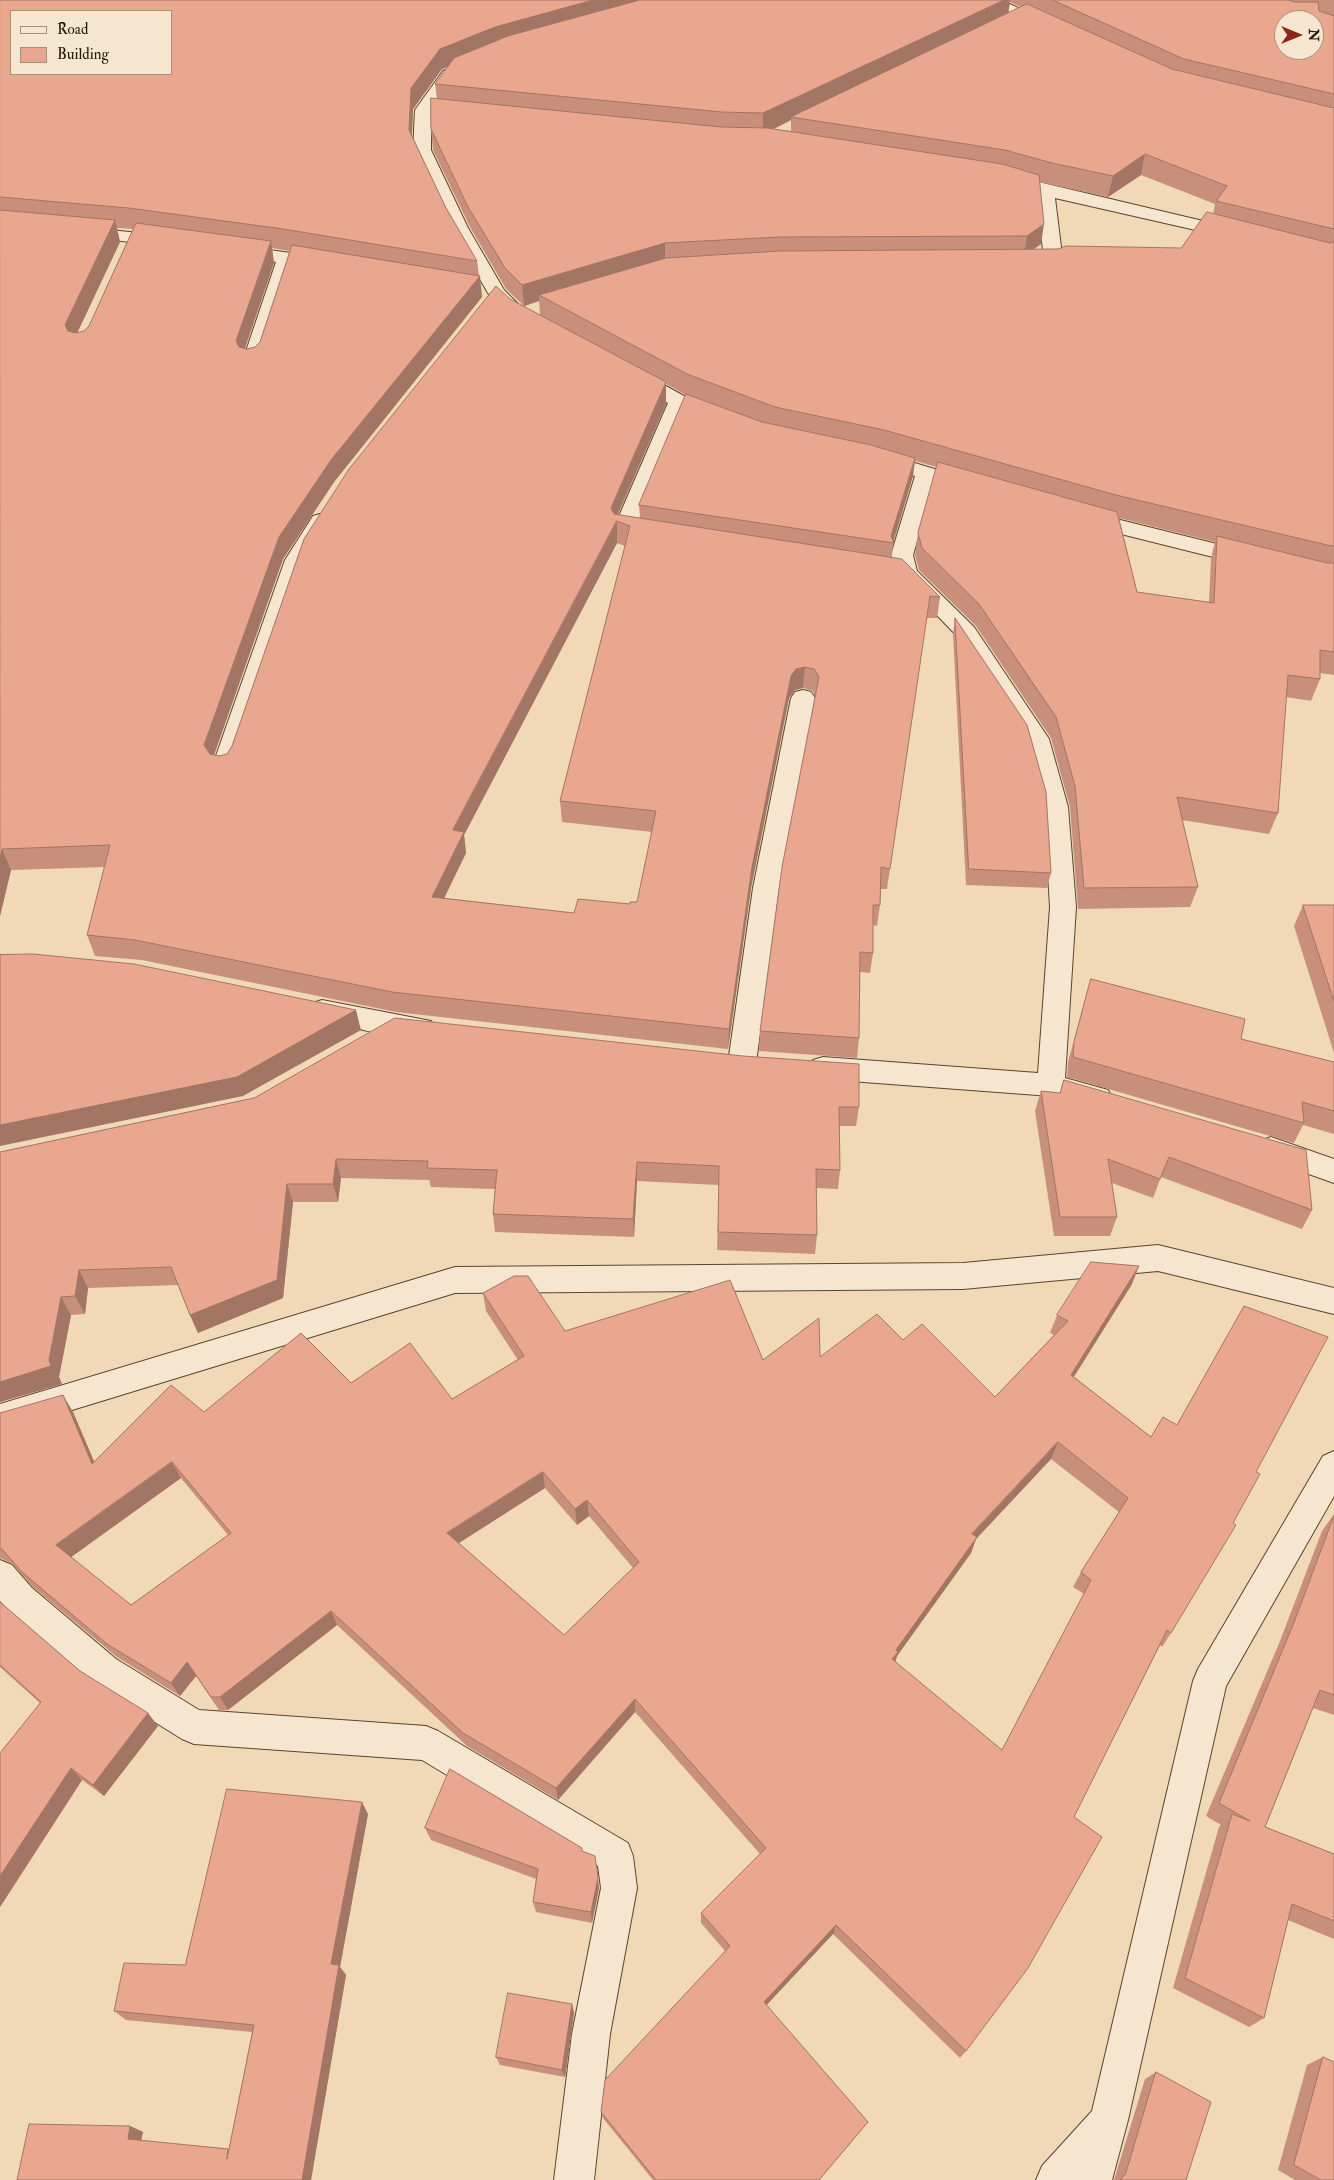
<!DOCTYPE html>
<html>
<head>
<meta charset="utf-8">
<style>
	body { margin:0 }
	#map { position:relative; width:1334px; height:2180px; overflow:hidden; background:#f1d8b7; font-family:"IM FELL Double Pica",serif }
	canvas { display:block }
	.legend { position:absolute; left:10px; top:10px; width:162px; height:65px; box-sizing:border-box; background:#f6e6d0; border:1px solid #a2927d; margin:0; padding:6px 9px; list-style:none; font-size:15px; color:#251400 }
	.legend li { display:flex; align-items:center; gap:10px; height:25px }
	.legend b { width:25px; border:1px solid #a2927d }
	.north { position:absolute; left:1274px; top:10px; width:50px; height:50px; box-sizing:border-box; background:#f6e6d0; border:1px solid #a2927d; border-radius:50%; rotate:90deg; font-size:14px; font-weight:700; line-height:20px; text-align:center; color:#251400 }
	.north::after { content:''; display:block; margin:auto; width:18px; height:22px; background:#8f2418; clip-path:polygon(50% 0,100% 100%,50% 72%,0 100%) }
</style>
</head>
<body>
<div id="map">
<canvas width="1334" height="2180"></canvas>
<ul class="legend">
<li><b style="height:6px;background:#f6e6d0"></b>Road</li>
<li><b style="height:14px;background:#e9a790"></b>Building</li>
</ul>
<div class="north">N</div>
</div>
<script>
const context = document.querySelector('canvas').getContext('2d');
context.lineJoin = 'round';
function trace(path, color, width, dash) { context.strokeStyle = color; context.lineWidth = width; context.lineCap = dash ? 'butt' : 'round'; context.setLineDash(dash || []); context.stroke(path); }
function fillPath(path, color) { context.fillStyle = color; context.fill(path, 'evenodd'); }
const minor = new Path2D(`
	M980,0H1001L1053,24L1055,27L1053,30H1041L983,3Z
	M464,63L470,65L472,68L470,71L455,77L431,110V150L468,228L504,290L529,315L527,319L520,321L513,319L488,293L450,228L413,150L415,110L443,71Z
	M1005,174L1241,230L1244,234L1241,238L1235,239L1055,198L1063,263L1060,267L1054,268L1024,267L1021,263L1024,259L1044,258L1036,193L999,183L996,179L999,175Z
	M81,227L168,236L174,237L177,241L174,245L168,246L75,236L72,232L75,228Z
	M237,246C268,250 299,253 329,260L332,264L329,268L323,269L294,265L262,363L259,367L252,369L245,367L242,363L276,262L231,255L228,251L231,247Z
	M633,370L640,372L686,397L725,412L728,416L725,420L718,422L711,420L685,410L637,525L655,528L658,533L655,538L647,540L616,535L613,530L668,403L626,380L623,376L626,372Z
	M878,452L978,482L981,486L978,490L971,492L934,481L913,555L917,571L974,627L1045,733L1049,739L1068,807L1076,907L1065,1078L1108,1090L1112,1098L1108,1106L1098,1109L1051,1096L823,1079L813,1076L809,1068L813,1060L823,1057L1038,1073L1050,907L1044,807L1025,740L958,637L896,573L891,555L915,476L871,462L868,458L871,454Z
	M1084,511L1257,554L1260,559L1257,564L1249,566L1077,523L1073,518L1077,513Z
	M320,514L327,516L331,521L307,560L236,767L232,773L224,775L216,773L212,767L285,560L313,516Z
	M803,690L811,692L815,698L779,888L756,1063L752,1071L742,1074L732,1071L728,1063L753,888L791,698L795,692Z
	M322,1000L431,1021L435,1028L431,1035C407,1044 349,1026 322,1020L313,1017L309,1010L313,1003Z
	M1271,1137L1334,1159V1183L1261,1157L1257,1149L1261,1141Z
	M1158,1245L1334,1288V1314L1158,1271L963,1289L455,1293L0,1432V1404L455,1267L963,1263Z
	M1334,1451V1496L1226,1686L1128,2120L1112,2180H1036L1042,2166L1092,2111L1193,1681L1198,1669L1323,1456Z
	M0,1560L12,1565L32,1588L116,1659L199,1710L426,1726L438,1731L628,1843L633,1856L637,1888L610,2034L594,2180H554L572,2034L601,1888L598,1866L422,1760L194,1744L182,1739L92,1683L8,1610L0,1601Z`);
const wall = new Path2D(`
	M0,0H1334V675L1320,673V679L1311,701L1286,697L1278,813L1269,834L1182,820L1198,887L1190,907L1078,909L1070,807L1051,738L976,626L919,570L915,555L918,533L937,467L915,461L913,476L893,542L892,558L940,597L937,618H926L887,889H881L880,905L877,926L873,925V953L870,973L860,972L859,1038L857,1058L759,1051L760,1031L815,696L813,691L803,688L795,690L789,698L751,888L728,1049L396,1012L142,960L95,956L87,935L105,867L11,870L0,916ZM1010,2L1021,7L1008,13ZM448,67L435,84L437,99L431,129L433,150L470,227L506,289L524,306L539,301L540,315L510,299L232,746L227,754L219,756L214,755L283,559L334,482L482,297L477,261L446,208L412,136L413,109L442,69ZM791,120V131L774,129ZM1141,175L1215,204L1213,214L1181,248L1034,249L1041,244L1039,182L1108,197ZM117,228L133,229L89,326L84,331L77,333L120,242ZM272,248L290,251L260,342L255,347L247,349H245L274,263ZM666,384L686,395L639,505L640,518L618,515L666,404ZM1119,518L1215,542L1211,558L1209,602L1137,592ZM617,543L625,546L560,801L562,822L652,832L637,902L630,904L574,913L444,898L466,853L464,835Z
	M955,618L1051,873L1047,888L966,885L953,634Z
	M1303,905H1334V1053L1294,926Z
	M1091,979L1241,1039L1334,1062V1134L1303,1125L1294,1143L1067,1077L1068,1062Z
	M1064,1080L1312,1210L1302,1229L1161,1177L1153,1198L1112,1183L1117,1217L1110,1236H1054L1035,1111L1041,1091L1060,1093Z
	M254,1098L859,1107L856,1126H839L840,1170L838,1189L816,1188L817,1235L815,1254L717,1250L719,1185L637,1181L634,1237L495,1232L493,1214L495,1189L431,1187L429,1180L341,1178L338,1202H293L283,1298L198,1333L190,1315L178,1285L88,1288L85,1314L71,1315L59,1377L62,1384L0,1402V1152Z
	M1132,1284L1074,1377L1151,1437L1171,1633L1162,1647L1160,1645L1074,1817L966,2051L960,2058L833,1934L766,2005L868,2122L819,2180H653L603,2118L601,2112L725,1951L701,1923V1913L760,1854L635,1712L558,1800L467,1746L337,1625L228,1710H219L196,1676L180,1696L117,1657L33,1587L13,1564L0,1558V1413L73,1412L94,1462L204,1412L351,1383L452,1399L518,1360L486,1311L483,1293L565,1331L763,1360L820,1357L903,1340L995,1397L1054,1335L1050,1333L1057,1315ZM1051,1459L1119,1512L1081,1572L1073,1587L1084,1594L1002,1750L895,1662L897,1656L971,1553L976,1539ZM181,1478L228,1535L131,1605L71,1557ZM545,1488L577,1525L589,1516L633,1568L564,1635L459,1543Z
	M1334,1514V1715L1313,1708L1265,1827L1334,1854V1939L1288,1920L1264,2018L1249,2027L1173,1988L1219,1827L1221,1825L1206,1816L1280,1641L1322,1531Z
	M0,1602L80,1671L158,1726L104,1796L82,1780L0,1907L40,1703L0,1667Z
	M368,1814L340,1967L346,1975L311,2180H17L130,2126L143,2132L141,2141L229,2149L252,2032L126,2020L114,2011L185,1965Z
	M425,1828L583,1851L599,1888L592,1923L536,1912L533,1902L536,1879L431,1840Z
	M572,2004L574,2013L565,2077L500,2065L496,2057Z
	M1323,2057L1334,2180H1295L1278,2170L1307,2065Z
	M1156,2072L1186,2180H1114L1145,2079Z`);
const shadedWall = new Path2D(`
	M593,0H666L496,47L442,69L413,109L411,151L409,130L411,88L440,49L495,27Z
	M1004,0H1010L1008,17L791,117V120L763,134V113Z
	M1145,154L1141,175L1108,197L1113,176Z
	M115,220L120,242L71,346L65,325Z
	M1044,224L1041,244L1024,256L1027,236Z
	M271,241L274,263L240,362L236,341Z
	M665,243V264L539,295V301L524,306L522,285Z
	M480,276L482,297L334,482L283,559L210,766L204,745L279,537L331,460Z
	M666,382V404L611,529V508Z
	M915,458L913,476L893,543L891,536Z
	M617,521V543L464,835L466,853L435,917L432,897L453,830Z
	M805,667L803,688L795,690L789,698L751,888L728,1049L729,1029L752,867L791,676L796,669Z
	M2,849L11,870L0,916V858Z
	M356,1010L361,1030L243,1096L0,1146V1125Z
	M336,1159L341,1178L338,1202L333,1184Z
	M637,1162V1181L634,1237L633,1219Z
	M287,1184L293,1202L283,1298L198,1333L190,1315Z
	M1139,1266L1132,1284L1064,1392L1071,1375Z
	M79,1270L88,1288L85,1314L75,1296Z
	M61,1297L71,1315L59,1377L62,1384L0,1402V1382L49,1360Z
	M63,1395L73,1412L102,1480L92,1464Z
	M1058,1442L1051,1459L976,1539L971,1553L897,1656L894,1666L888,1673L896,1650L972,1534Z
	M172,1462L181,1478L67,1560L56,1545Z
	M543,1472L545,1488L451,1548L447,1533Z
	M587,1500L589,1516L577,1525L575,1509Z
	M331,1611L337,1625L228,1710L220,1697Z
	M187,1662L196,1676L180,1696L171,1683Z
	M635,1699V1712L558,1800L556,1788Z
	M148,1713L158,1726L104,1796L93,1785Z
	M71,1768L82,1780L0,1907V1876Z
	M362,1802L368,1814L340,1967L346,1975L311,2180H302L331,1964Z
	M598,1877L599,1888L592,1923L591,1912Z
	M836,1925L833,1934L762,2010L764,2002Z
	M572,2004L574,2013L565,2077L562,2070Z
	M130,2126L143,2132L140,2145L128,2139Z`);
const building = new Path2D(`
	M0,0H593L495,27L440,49L411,88L409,130L446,208L477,261L283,229L129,208L0,197ZM11,11H171V74H11Z
	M640,0H1004L763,113L722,112L435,84L454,58L508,36Z
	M1053,0H1289L1294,2H1318L1319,11L1334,16V94L1184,59ZM1284,20H1314V50H1284Z
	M1027,4L1172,69L1334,108V229L1216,201L1227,186L1145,154L1113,176L1052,163L1005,150L791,117Z
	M431,98L721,127L767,128L1002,164L1039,175L1044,224L1027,236L779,237L665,243L522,285L505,268L468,207L431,129Z
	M0,210L115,220L65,325L68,331L76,333L84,331L89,326L136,223L271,241L236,341L239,347L247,349L255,347L260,342L292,245L480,276L331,460L279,537L204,745L210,754L219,756L227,754L232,746L304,539L349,469L496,286L510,299L666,382L611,508L614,514L902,559L940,597L930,596L890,869L881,867L880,905H873V953L860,952L859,1038L760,1031L782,867L819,677L814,669L805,667L796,669L791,676L752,867L729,1029L392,992L135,940L87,935L110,845L2,849L0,858ZM617,521L630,526L560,801L656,811L637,902H630V904L578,899L574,913L432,897L464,832L453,830Z
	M1207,212L1330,243L1334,242V546L1327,545L1116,495L884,430L775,407L687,374L539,295L666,258L779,251L1058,249L1066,246L1181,248Z
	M686,394L762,422L871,445L915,458L891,536L894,543L639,505Z
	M938,462L1117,512L1137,592L1214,603L1217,536L1327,563H1334V652L1320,650V679L1288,675L1278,813L1177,797L1198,887L1084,888L1075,786L1056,717L979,604L922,548L918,533Z
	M955,618L1027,725L1046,792L1051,873L969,869Z
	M1303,905H1334V1001Z
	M33,954L134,964L356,1010L237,1077L0,1125V955Z
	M1091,979L1245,1019L1241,1039L1334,1062V1111L1302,1102L1304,1123L1073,1057L1074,1042Z
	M395,1018L743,1056L859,1064V1107H839L840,1170L816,1169L817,1235L718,1232L719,1166L637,1162L633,1219L493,1214L497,1170L427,1168L428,1161L336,1159L333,1184H287L277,1280L190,1315L171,1267L79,1270L75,1296L61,1297L49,1360L51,1366L0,1382V1152L254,1098Z
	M1064,1080L1306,1150L1312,1210L1169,1157L1160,1179L1108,1159L1117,1217H1060L1041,1091L1060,1093Z
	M1091,1262L1139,1266L1071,1375L1151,1437L1163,1417L1177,1425L1244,1306L1328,1337L1256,1472L1260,1474L1233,1523L1236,1525L1171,1633L1167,1630L1074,1817L1102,1837L1028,1968L966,2051L836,1925L764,2002L868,2122L819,2180H656L601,2112L605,2080L730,1946L701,1913L766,1848L635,1699L556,1788L463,1733L331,1611L220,1697H211L187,1662L171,1683L107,1644L22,1572L2,1549L0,1548V1413L63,1395L92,1464L171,1385L204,1412L301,1333L351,1383L410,1343L452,1399L524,1356L483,1293L514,1276H528L565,1331L730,1280L763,1360L819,1318L820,1357L877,1314L903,1340L922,1324L995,1397L1068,1321L1057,1315ZM1058,1442L1128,1498L1081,1572L1091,1580L1002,1750L892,1659L898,1652L896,1650L977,1537L972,1534ZM172,1462L231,1533L131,1605L56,1545ZM543,1472L575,1509L587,1500L639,1562L564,1635L447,1533Z
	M1334,1516V1695L1320,1690L1265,1827L1334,1854V1921L1292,1904L1264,2018L1185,1978L1232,1814L1250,1821L1219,1803L1293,1625Z
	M0,1602L80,1671L148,1713L93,1785L71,1768L0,1876V1753L41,1702L0,1665Z
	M450,1769L582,1848V1851L595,1856L598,1877L591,1912L533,1902L538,1869L425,1828Z
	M227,1789L362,1802L331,1964L339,1965L302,2180H17L29,2124L130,2126L128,2139L228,2149L227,2159L254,2025L114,2011L124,1963L185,1965Z
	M508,1993L572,2004L562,2070L496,2057Z
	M1323,2057L1334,2062V2180H1321L1294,2165Z
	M1156,2072L1211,2102L1186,2180H1121L1122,2177L1125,2175Z`);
trace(minor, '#58452e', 2);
fillPath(minor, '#f6e6d0');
fillPath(wall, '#c8907c');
fillPath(shadedWall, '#a37565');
fillPath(building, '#e9a790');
trace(building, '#a37565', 1);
</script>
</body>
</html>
